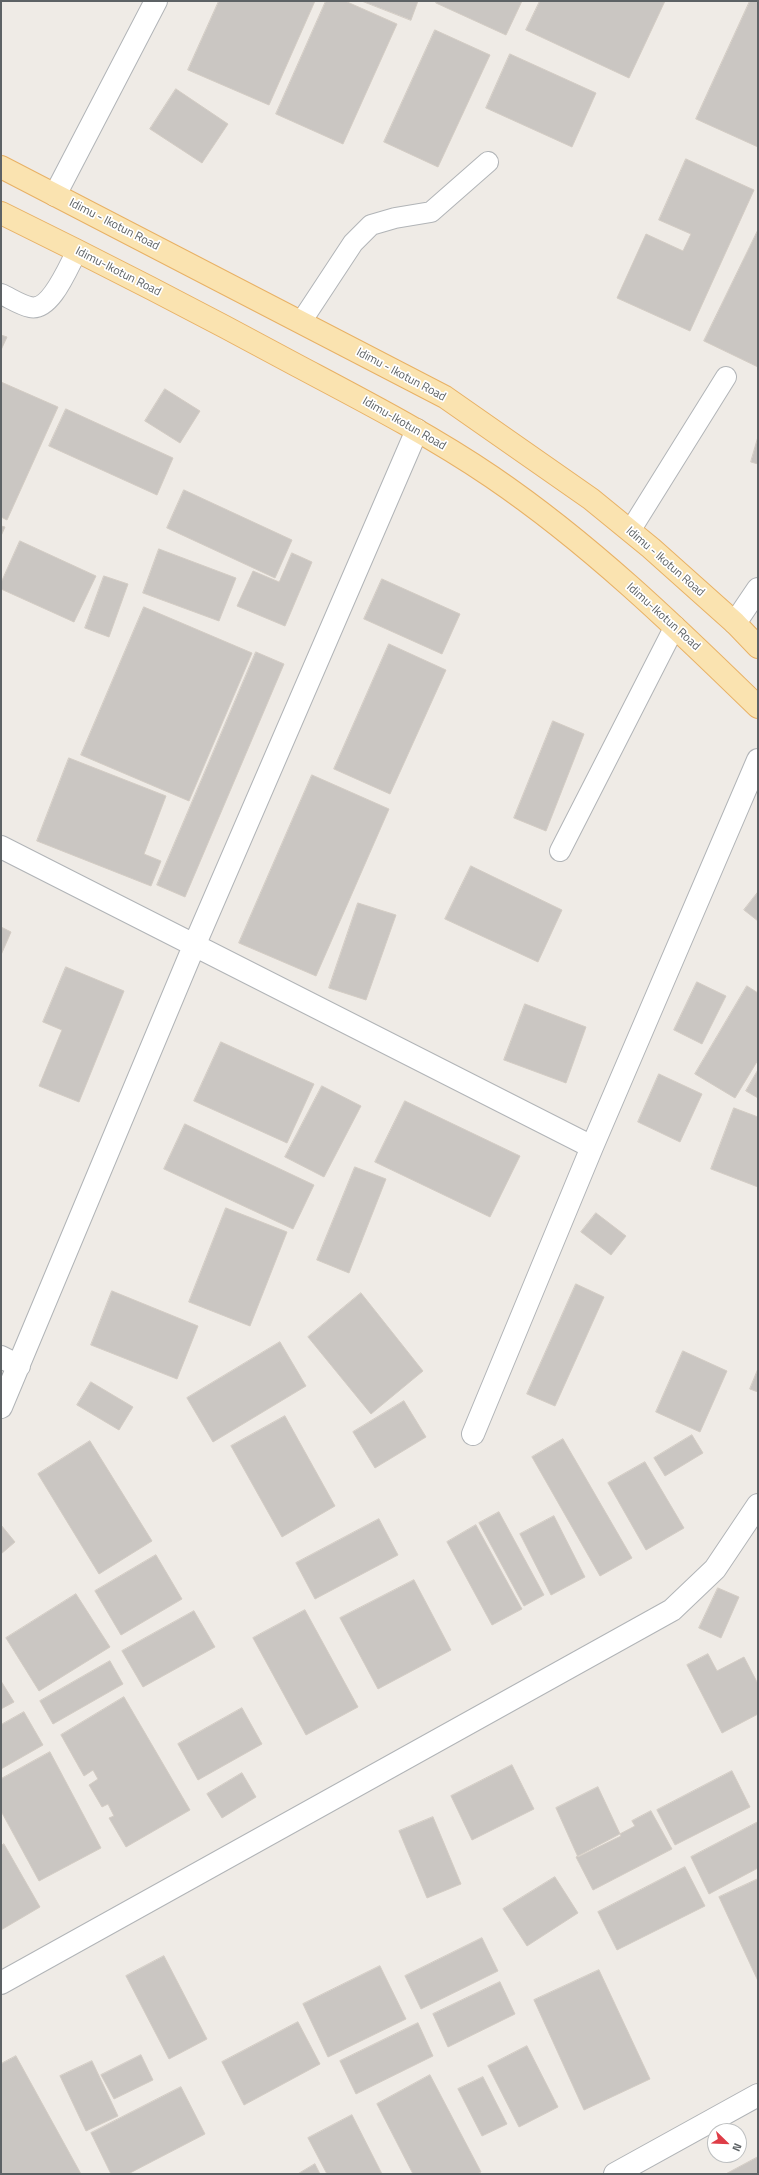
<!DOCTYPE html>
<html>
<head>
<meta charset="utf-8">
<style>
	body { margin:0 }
	#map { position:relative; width:759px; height:2175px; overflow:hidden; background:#efebe6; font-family:"Titillium Web",sans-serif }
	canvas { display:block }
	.frame { position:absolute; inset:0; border:2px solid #5d6265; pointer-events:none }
	.north { position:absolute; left:707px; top:2123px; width:40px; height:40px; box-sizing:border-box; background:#fff; border:1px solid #bec0c1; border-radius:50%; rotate:113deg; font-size:11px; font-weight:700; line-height:16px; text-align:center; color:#5d6265 }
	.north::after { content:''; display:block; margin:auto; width:14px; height:18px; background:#de3d47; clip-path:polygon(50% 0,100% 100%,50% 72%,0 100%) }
</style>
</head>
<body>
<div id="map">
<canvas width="759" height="2175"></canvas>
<div class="frame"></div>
<div class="north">N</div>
</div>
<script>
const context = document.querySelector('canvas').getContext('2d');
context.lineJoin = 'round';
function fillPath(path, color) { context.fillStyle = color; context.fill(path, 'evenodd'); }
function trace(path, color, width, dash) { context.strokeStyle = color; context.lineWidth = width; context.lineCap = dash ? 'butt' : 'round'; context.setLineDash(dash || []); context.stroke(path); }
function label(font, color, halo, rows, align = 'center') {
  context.font = font + ' "Titillium Web",sans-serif'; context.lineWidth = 3.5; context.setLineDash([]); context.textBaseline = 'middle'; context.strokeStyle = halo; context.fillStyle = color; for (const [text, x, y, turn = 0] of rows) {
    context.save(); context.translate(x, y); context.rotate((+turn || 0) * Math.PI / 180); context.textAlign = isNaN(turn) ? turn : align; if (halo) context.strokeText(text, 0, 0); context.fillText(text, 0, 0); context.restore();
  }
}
const building = new Path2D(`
	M219,1H315L269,105L188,70Z
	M326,1H345L397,24L343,144L276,114Z
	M362,1H418L411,20Z
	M437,1H522L506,35L436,3Z
	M540,1H665L629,78L526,30Z
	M750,1L758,2V147L696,119Z
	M435,30L490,55L438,167L384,142Z
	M510,54L596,93L572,147L486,108Z
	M176,89L228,124L202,163L150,129Z
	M686,159L754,190L690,331L617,298L646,234L683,251L691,234L659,220Z
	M758,230V367L704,341Z
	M1,335L7,337L1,350Z
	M1,382L58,407L7,520L1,517Z
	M165,389L200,411L180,443L145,421Z
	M66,409L173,458L157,495L49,446Z
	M758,437V464L751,462Z
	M184,490L292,540L275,578L167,528Z
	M1,526L5,527L1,536Z
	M20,541L96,576L74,622L1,589V583Z
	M159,549L236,578L219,621L143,593Z
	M292,553L312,562L285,626L237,606L253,571L279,582Z
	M104,576L128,584L109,637L85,628Z
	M382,579L460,614L442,654L364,619Z
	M144,607L252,653L189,801L81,755Z
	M389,644L446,670L390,794L334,769Z
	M256,652L284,664L185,897L157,885Z
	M553,721L584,734L546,831L514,818Z
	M69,758L166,796L144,854L161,861L151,886L37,841Z
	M312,775L389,809L316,976L239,943Z
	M471,866L562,910L538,962L445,919Z
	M758,892V921L744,910Z
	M358,903L396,915L366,1000L329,988Z
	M1,927L11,932L1,955Z
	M66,967L124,991L79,1102L39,1086L62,1030L43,1022Z
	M697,982L726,996L702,1044L674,1030Z
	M747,986L758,993V1060L735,1098L695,1074Z
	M525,1004L586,1027L566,1083L504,1060Z
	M221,1042L314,1084L287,1143L194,1101Z
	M758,1070V1098L746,1091Z
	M659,1074L702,1094L680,1142L638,1122Z
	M322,1086L361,1106L324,1177L285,1157Z
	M405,1101L520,1156L490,1217L375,1162Z
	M734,1108L758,1117V1187L711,1169Z
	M185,1124L314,1185L293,1229L164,1169Z
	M355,1167L386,1179L349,1273L317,1260Z
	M226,1208L287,1232L250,1326L189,1302Z
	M596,1213L626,1236L611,1255L581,1232Z
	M576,1284L604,1297L555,1406L527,1394Z
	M112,1291L198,1326L177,1379L91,1345Z
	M361,1293L423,1371L371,1414L308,1337Z
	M280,1342L306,1386L213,1442L187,1398Z
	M683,1351L727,1371L700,1432L656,1412Z
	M758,1369V1392L750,1389Z
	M91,1382L133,1407L119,1430L77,1405Z
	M404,1401L426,1437L375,1468L353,1432Z
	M285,1416L335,1506L282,1537L231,1446Z
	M692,1435L703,1453L665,1476L654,1458Z
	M563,1439L632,1558L600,1576L532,1457Z
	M90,1441L152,1541L99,1574L38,1474Z
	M645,1462L684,1528L646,1550L608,1483Z
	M499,1512L544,1595L524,1606L479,1523Z
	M554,1516L585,1577L551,1595L520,1534Z
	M379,1519L398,1555L315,1599L296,1563Z
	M1,1525L15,1542L1,1554Z
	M476,1525L522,1609L492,1625L447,1542Z
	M156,1555L182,1599L121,1635L95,1591Z
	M414,1580L451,1650L378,1689L340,1618Z
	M718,1588L739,1597L721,1638L699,1628Z
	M76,1594L110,1647L39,1691L6,1638Z
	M305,1610L358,1707L306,1735L253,1638Z
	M194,1611L215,1647L143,1687L122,1651Z
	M708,1654L717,1671L744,1657L758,1684V1714L722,1733L687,1665Z
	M110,1661L123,1684L53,1724L40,1701Z
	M1,1681L14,1702L1,1709Z
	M124,1697L190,1810L126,1847L109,1818L114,1816L108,1804L102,1807L89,1785L98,1779L93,1770L84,1776L61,1735Z
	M242,1708L262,1744L198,1780L178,1744Z
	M24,1712L43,1745L1,1769V1725Z
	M50,1752L101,1848L39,1881L1,1811V1779Z
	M512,1765L534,1809L472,1840L451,1796Z
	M732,1771L750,1807L675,1845L657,1810Z
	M242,1773L256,1797L222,1818L207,1794Z
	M598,1787L621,1836L578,1857L556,1808Z
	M651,1811L672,1849L593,1890L576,1857L635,1826L632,1821Z
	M433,1817L461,1884L427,1898L399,1831Z
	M758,1822V1868L709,1894L691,1857Z
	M4,1844L40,1907L1,1930V1846Z
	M685,1867L705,1906L617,1950L598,1912Z
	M555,1877L578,1913L527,1946L503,1909Z
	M758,1879V1981L719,1897Z
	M482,1938L498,1971L421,2009L405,1976Z
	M164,1956L207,2039L169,2059L126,1976Z
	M380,1966L406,2019L328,2057L303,2004Z
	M599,1970L650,2079L584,2110L534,2000Z
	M500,1982L515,2014L448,2047L433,2014Z
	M298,2022L320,2064L244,2105L222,2062Z
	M418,2023L433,2056L356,2094L340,2061Z
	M527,2046L558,2107L519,2127L488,2066Z
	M141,2055L153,2080L114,2099L101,2075Z
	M16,2056L81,2174H1V2064Z
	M92,2061L118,2116L86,2131L60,2076Z
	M430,2075L481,2172L477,2174H413L377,2104Z
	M483,2077L507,2124L482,2136L458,2089Z
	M181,2087L205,2134L128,2174H111L91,2133Z
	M352,2115L382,2174H327L308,2138Z
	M758,2157V2174H726Z
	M315,2164L320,2174H298Z`);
const lane = new Path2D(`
	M1,294C10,298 20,305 30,307C51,312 68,267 77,251
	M301,322L353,243L371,225L395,218L431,212L488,162
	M630,531L726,377
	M560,851L675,626`);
const street = new Path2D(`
	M55,195L156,1
	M735,623L758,589
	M1,847L592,1147
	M1,1357L19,1366
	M1,1407L194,946L417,430
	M473,1434L592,1147L758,760
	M1,1983L672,1610L715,1569L758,1505
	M615,2174L758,2095`);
const primary = new Path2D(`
	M1,167L445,397L591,499L651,548L735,623L758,647
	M1,213C101,262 200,313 298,366C364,401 430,435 492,477C589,543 674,625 758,707`);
const streetNames = [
	["Idimu - Ikotun Road",114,225,27],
	["Idimu-Ikotun Road",118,272,27],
	["Idimu - Ikotun Road",401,375,28],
	["Idimu-Ikotun Road",404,424,30],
	["Idimu - Ikotun Road",665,562,41],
	["Idimu-Ikotun Road",663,617,42]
];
fillPath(building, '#cac6c2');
trace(building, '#d3ccc4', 1);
trace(lane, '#b1b4b7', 22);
trace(street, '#b1b4b7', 24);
trace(primary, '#e8b165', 24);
trace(lane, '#fff', 20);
trace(street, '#fff', 22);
trace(primary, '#fae3b0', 22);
label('12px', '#5d6265', '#fff', streetNames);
</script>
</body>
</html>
